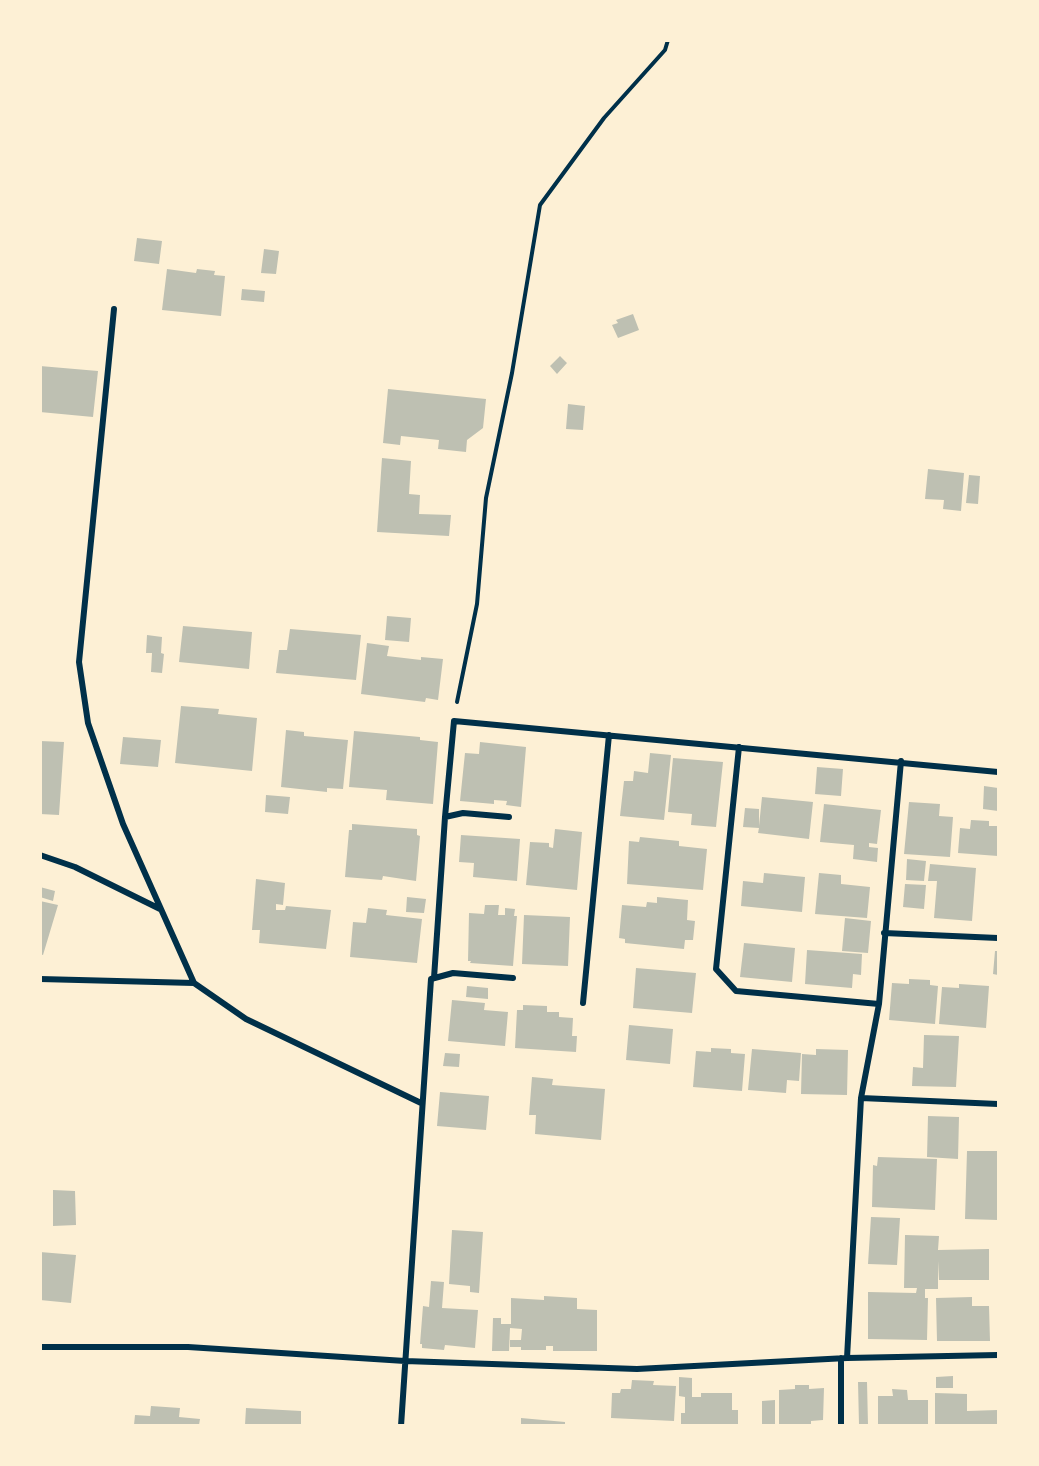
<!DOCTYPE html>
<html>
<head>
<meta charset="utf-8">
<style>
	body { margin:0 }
	#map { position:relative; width:1039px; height:1466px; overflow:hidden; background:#fdf0d5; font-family:Inter,sans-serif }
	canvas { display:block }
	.frame { position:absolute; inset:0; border:42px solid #fdf0d5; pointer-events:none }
</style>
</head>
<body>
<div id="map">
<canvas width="1039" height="1466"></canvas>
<div class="frame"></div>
</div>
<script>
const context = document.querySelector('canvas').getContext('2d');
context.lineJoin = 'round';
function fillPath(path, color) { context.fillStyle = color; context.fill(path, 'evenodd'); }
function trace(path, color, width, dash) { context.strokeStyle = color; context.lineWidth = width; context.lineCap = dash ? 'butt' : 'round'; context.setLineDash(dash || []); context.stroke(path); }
const building = new Path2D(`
	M137,238L162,241L159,264L134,261Z
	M264,249L279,251L276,274L261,273Z
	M167,269L196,273L197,269L215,271L214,275L225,276L221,316L162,310Z
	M242,289L265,291L264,302L241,300Z
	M633,314L639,330L618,338L612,325L618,323L616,320Z
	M560,356L567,363L557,374L550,366Z
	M40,366L98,371L93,417L40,412Z
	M388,389L486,399L483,428L467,440L466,452L438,449L439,440L401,436L400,445L383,443Z
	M568,404L585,406L583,430L566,429Z
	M382,458L411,461L409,494L420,495L419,514L451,515L449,536L377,532Z
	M928,469L964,473L961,511L943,509L944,500L925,499Z
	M969,475L980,476L978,504L966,503Z
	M387,616L411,618L409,642L385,640Z
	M183,626L252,632L249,669L179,662Z
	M290,629L361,635L356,680L276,673L279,650H287Z
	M147,635L162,637L161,653L164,654L162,673L151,672L152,653H146Z
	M367,643L389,646L387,656L421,660V657L443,659L438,700L426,698L425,702L361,694Z
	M181,706L219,709L218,714L257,718L252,771L175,763Z
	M286,730L304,732V736L348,740L343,789L327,788V792L281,787Z
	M354,731L420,737V740L438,742L433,804L386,800L387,790L349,787Z
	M123,737L161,740L158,767L120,764Z
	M40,741L64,742L59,815L40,814Z
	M480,742L526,747L521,807L506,805L507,801L494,800V804L460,801L465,753L479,754Z
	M650,753L671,755L664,820L620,816L624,781H633L634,771L648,773Z
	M673,758L723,762L716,827L691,825L692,814L668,812Z
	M817,767L843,769L841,796L815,794Z
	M984,786L998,788V811L983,809Z
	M266,795L290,797L288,814L265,812Z
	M762,797L813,802L809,839L758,833L759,828L743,827L745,808L759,809V826Z
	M909,802L940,804L939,816L953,817L950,857L904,854Z
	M824,804L881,810L877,844L869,843V847L878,848L877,862L853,859L854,845L820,842Z
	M971,820L989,821V826H998V856L958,853L960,828L970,829Z
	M352,824L417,829V835L420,836L416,881L383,876L382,880L345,877L349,830H352Z
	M555,829L582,832L577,890L526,885L530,842L549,843V847L553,848Z
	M461,835L520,839L517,881L473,877L474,863L459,862Z
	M640,837L679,841V846L707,849L703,890L627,884L629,841L639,842Z
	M907,859L926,861L924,881L906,880Z
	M930,864L976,868L972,921L934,918L937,881H928Z
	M764,873L805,877L802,912L741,906L743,881L763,883Z
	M819,873L841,875V884L870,887L867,918L815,914Z
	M256,879L285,883L283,905L276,904V910H285L286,906L331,910L326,949L259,943L260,930H252Z
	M905,884L926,885L924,909L903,907Z
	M40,887L55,891L53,901L40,897Z
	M407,897L426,899L424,913L406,912Z
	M657,897L688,900L687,920L695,921L693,940H685L684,949L625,943V939L619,938L622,905L646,907L647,902L657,903Z
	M40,901L58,905L43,955L40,954Z
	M485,905H499L498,915H505V908L515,909L514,916H517L513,966L470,963L471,961H468L469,913L484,914Z
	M368,908L387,910L386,915L422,919L417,963L350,957L353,922L366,923Z
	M524,915L570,917L568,966L522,964Z
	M845,918L871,921L868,953L842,951Z
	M744,943L795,948L792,982L740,977Z
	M807,950L862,954L861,975L853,974L852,988L805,984Z
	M995,951H998V975L993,974Z
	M636,968L696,973L692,1013L633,1008Z
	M909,979L930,980V985L938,986L935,1024L889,1020L892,983L909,984Z
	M959,984L989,986L986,1028L939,1024L942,987L959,988Z
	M467,986L488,988V999L466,997Z
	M452,1000L485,1003L484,1010L508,1012L505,1046L448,1041Z
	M523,1005L547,1006V1012H559V1017L573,1018L572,1036H577L576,1052L515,1048L517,1010H523Z
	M629,1025L673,1029L670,1064L626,1060Z
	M924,1035L959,1036L956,1087L912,1086L913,1067L923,1068Z
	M711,1048L731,1049V1053L745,1054L742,1091L693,1087L696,1051L711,1052Z
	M752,1049L801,1053L799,1081L787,1080L786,1093L748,1090Z
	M816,1049L848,1050L847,1095L801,1094L802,1054L816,1055Z
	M445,1053L460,1054L459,1067L443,1066Z
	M532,1077L553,1079L552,1085L605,1089L601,1140L535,1134L536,1115H529Z
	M440,1092L489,1096L486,1130L437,1126Z
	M928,1116L959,1117L958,1159L927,1157Z
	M967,1151H998V1220L965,1219Z
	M878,1157L937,1159L935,1210L872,1207L873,1165L877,1166Z
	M53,1190L75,1191L76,1225L53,1226Z
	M871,1217L900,1218L897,1265L868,1264Z
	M452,1230L483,1232L479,1293L470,1292V1286L449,1284Z
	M905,1235L939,1236L938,1250L989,1249V1280H939L938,1261V1289H925V1298H928L927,1340L868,1339V1292L916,1293L917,1288H904Z
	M40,1252L76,1255L71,1303L40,1300Z
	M431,1281L444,1282L442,1308L478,1310L475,1348L445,1345L444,1350L422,1348V1344H420L423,1306L429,1307Z
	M544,1296L577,1298V1309L597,1310V1351H553V1346H546V1350H521V1347H510V1340H521L522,1329L510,1328L509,1351H492L493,1318H501V1324H511V1298L544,1300Z
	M972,1297V1306H989L990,1341H937L936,1298Z
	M953,1376V1388H936V1377Z
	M679,1377L692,1378V1397H701V1393H732V1410H738V1425H681V1413H685V1397L679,1396Z
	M632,1380L654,1381L653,1385L676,1386L674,1421L611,1418L612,1393H620L621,1389H631Z
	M858,1382H867L868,1425H859Z
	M795,1385H809V1389L824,1388L823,1420L811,1421V1425H779V1390L795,1389Z
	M892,1389L907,1390L908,1400H928V1425H878V1396H893Z
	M935,1393L967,1394V1411L998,1410V1425H935Z
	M775,1400V1425H762V1401Z
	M151,1406L180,1408L179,1417L200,1419L199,1425H134L135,1415L150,1416Z
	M246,1408L301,1411V1425H245Z
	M521,1418L565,1422V1425H521Z`);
const path = new Path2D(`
	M457,702L477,604L486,498L512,373L540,205L604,118L665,50L668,40`);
const minor = new Path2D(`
	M114,309L79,662L88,723L123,824L194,983
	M739,747L716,969L736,991L879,1004
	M445,817L463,813L509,817
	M40,855L75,867L160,909
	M884,933L998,938
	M434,978L445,817L454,721L998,772
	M40,979L194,983L246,1019L421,1103
	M583,1003L609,735
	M861,1098L998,1104
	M40,1347H188L405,1361L637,1369L847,1358L998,1355
	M841,1358V1426
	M847,1358L861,1098L879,1004L901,761
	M401,1426L431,979L453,973L513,978`);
fillPath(building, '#bec0b2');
trace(path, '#003049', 4);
trace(minor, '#003049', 6);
</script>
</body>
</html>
